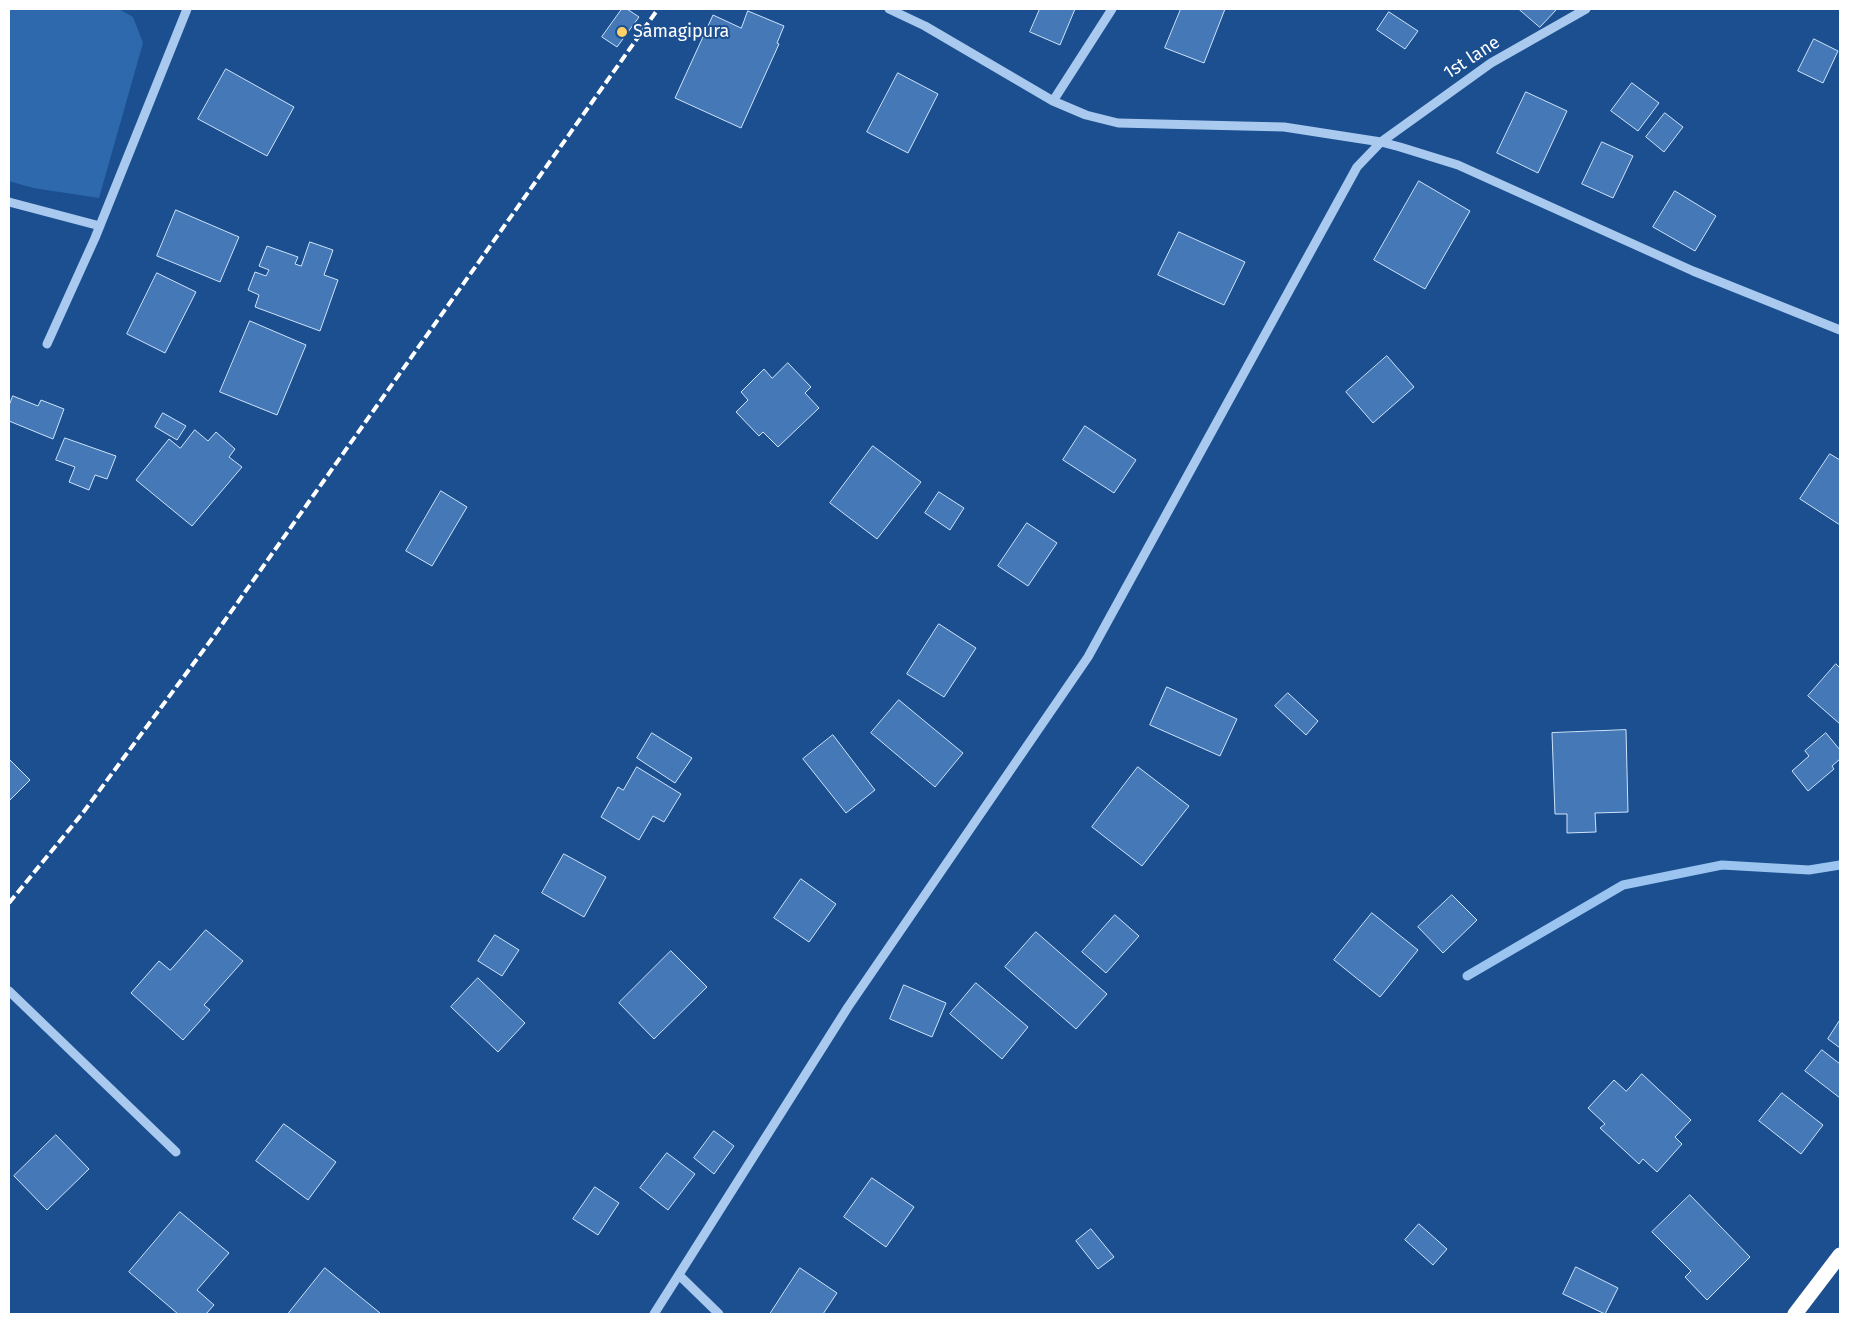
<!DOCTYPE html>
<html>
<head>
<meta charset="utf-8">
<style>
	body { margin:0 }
	#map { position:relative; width:1849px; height:1323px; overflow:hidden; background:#1b4f8f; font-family:"Fira Sans",sans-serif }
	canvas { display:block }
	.frame { position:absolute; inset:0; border:10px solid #fff; pointer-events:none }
</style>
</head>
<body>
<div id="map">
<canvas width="1849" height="1323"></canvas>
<div class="frame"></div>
</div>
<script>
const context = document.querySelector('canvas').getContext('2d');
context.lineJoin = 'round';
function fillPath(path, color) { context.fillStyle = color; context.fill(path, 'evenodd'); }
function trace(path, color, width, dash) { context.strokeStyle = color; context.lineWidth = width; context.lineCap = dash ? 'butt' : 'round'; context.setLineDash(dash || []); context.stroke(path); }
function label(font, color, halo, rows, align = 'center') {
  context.font = font + ' "Fira Sans",sans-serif'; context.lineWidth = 4; context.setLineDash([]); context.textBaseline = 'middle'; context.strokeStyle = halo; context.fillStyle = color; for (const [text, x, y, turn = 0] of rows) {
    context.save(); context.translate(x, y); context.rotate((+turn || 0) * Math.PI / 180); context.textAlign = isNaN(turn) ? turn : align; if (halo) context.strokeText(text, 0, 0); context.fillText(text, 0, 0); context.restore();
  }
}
const green = new Path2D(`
	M9,9H119L133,17L143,43L99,198L33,188L9,181Z`);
const stream = new Path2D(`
	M1467,976L1623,885L1722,865L1809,870L1840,865`);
const building = new Path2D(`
	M622,9H627L639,17L617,47L602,37Z
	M1040,9H1075L1060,45L1030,32Z
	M1181,9H1225L1204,63L1165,48Z
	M1519,9H1557L1540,27Z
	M748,11L784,26L777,43L779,44L741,128L675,98L713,15L741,28Z
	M1389,12L1418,31L1405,49L1377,30Z
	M1814,39L1838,51L1823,83L1798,71Z
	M226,69L294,107L267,156L198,119Z
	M898,73L938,94L908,153L867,132Z
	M1632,83L1659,103L1638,131L1611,111Z
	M1526,92L1567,111L1538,173L1497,153Z
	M1665,113L1683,127L1664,152L1646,137Z
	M1602,142L1633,156L1613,198L1582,184Z
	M1419,181L1470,211L1425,289L1374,260Z
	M1675,191L1716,216L1695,251L1653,227Z
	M176,210L239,237L220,282L157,256Z
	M1179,232L1245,262L1224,305L1158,275Z
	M310,242L333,250L324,275L338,280L320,331L255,307L259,295L248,290L255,272L266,276L269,270L259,266L267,246L298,257L295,264L301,266Z
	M157,273L196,292L165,353L127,334Z
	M250,321L306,345L277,415L220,392Z
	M1387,356L1414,387L1373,423L1346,392Z
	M788,363L811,387L805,393L819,408L778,447L763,432L759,436L736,412L748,400L741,392L764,369L772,378Z
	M13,396L38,406L41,400L64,409L53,439L9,421V406Z
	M163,413L186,426L177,440L155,427Z
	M1085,426L1136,460L1114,493L1063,460Z
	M195,430L208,441L216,432L235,449L229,457L242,467L192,526L136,480L169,439L180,448Z
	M65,438L116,456L107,479L95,475L89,490L69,482L75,467L56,460Z
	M873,446L921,482L877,539L830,503Z
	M1830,454L1840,460V525L1800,499Z
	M441,491L467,507L432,566L406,551Z
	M939,492L964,508L950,530L925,513Z
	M1027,523L1057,543L1028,586L998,566Z
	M939,624L976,648L944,697L907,674Z
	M1836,664L1840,668V724L1808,696Z
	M1167,687L1237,719L1220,756L1150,725Z
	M1288,693L1318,721L1306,735L1275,706Z
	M899,700L963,753L935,787L871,733Z
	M1626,730L1628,812L1595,813L1596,832L1567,833V814H1555L1552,733Z
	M652,733L692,758L675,783L637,758Z
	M1826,733L1840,750V759L1832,766L1834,769L1808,791L1792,771L1809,756L1805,751Z
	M833,735L875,790L846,813L803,759Z
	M9,759L30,780L9,801Z
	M637,767L681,794L664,822L653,816L639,840L601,817L618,787L623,790Z
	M1138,767L1189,806L1142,866L1092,827Z
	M564,854L606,877L584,917L542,893Z
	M801,879L836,904L809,942L774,918Z
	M1452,895L1477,920L1443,953L1418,927Z
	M1372,913L1418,950L1380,997L1334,960Z
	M1115,915L1139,936L1106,973L1082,952Z
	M206,930L243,961L204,1005L210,1010L183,1040L131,993L159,961L170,970Z
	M1036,932L1107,994L1076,1029L1005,967Z
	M495,935L519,950L502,976L478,961Z
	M671,951L707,987L654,1039L619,1003Z
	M478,978L525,1023L498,1052L451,1007Z
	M976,983L1028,1027L1002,1059L950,1014Z
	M904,985L946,1003L932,1037L890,1019Z
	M1840,1020V1048L1828,1039Z
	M1822,1050L1840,1064V1098L1805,1071Z
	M1642,1074L1691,1120L1675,1137L1682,1144L1657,1172L1643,1159L1639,1164L1600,1128L1605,1124L1588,1108L1614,1080L1626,1091Z
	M1782,1093L1823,1125L1801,1154L1759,1121Z
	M284,1124L336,1162L308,1200L256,1161Z
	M714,1131L734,1146L714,1174L694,1158Z
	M56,1135L89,1169L47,1210L14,1176Z
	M667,1153L695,1174L668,1210L640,1188Z
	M872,1178L914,1207L886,1247L844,1217Z
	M595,1187L619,1203L598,1235L573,1219Z
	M1690,1195L1750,1257L1707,1300L1685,1277L1691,1271L1652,1232Z
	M180,1212L229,1253L197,1290L214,1305L206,1314H178L129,1272Z
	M1419,1224L1447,1249L1433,1265L1405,1240Z
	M1091,1229L1114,1257L1098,1269L1076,1241Z
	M1576,1267L1618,1288L1605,1314L1563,1294Z
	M325,1268L380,1313V1314H288Z
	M800,1268L837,1293L823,1314H770Z`);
const minor = new Path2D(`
	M889,9L925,26L1053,101L1086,115L1118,123L1284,127L1381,142L1400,147L1458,165L1693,271L1840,330
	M1053,101L1112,9
	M9,202L100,226
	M47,344L95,238L187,9
	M9,991L176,1152
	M679,1275L719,1314
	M654,1314L848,1007L1088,657L1357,167L1381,142L1491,63L1586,9`);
const highway = new Path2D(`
	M1795,1314L1840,1255`);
const rail = new Path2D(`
	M9,903L82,814L211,640L658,9`);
const markers = [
	[622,32,6,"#ffd166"]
];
const poiNames = [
	["Samagipura",633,32]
];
const streetNames = [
	["1st lane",1472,58,-33]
];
fillPath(green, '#2e69ad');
trace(stream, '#9cc4f0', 9);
fillPath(building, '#4478b7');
trace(building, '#cfe3fa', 1);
trace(minor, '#a9c9ee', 9);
trace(highway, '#fff', 15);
trace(rail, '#fff', 4, [9, 4]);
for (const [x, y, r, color] of markers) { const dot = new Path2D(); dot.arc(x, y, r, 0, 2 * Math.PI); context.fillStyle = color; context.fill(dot); trace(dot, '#1b4f8f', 2); }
label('18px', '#fff', '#1b4f8f', poiNames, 'left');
label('18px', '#fff', '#1b4f8f', streetNames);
</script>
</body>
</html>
